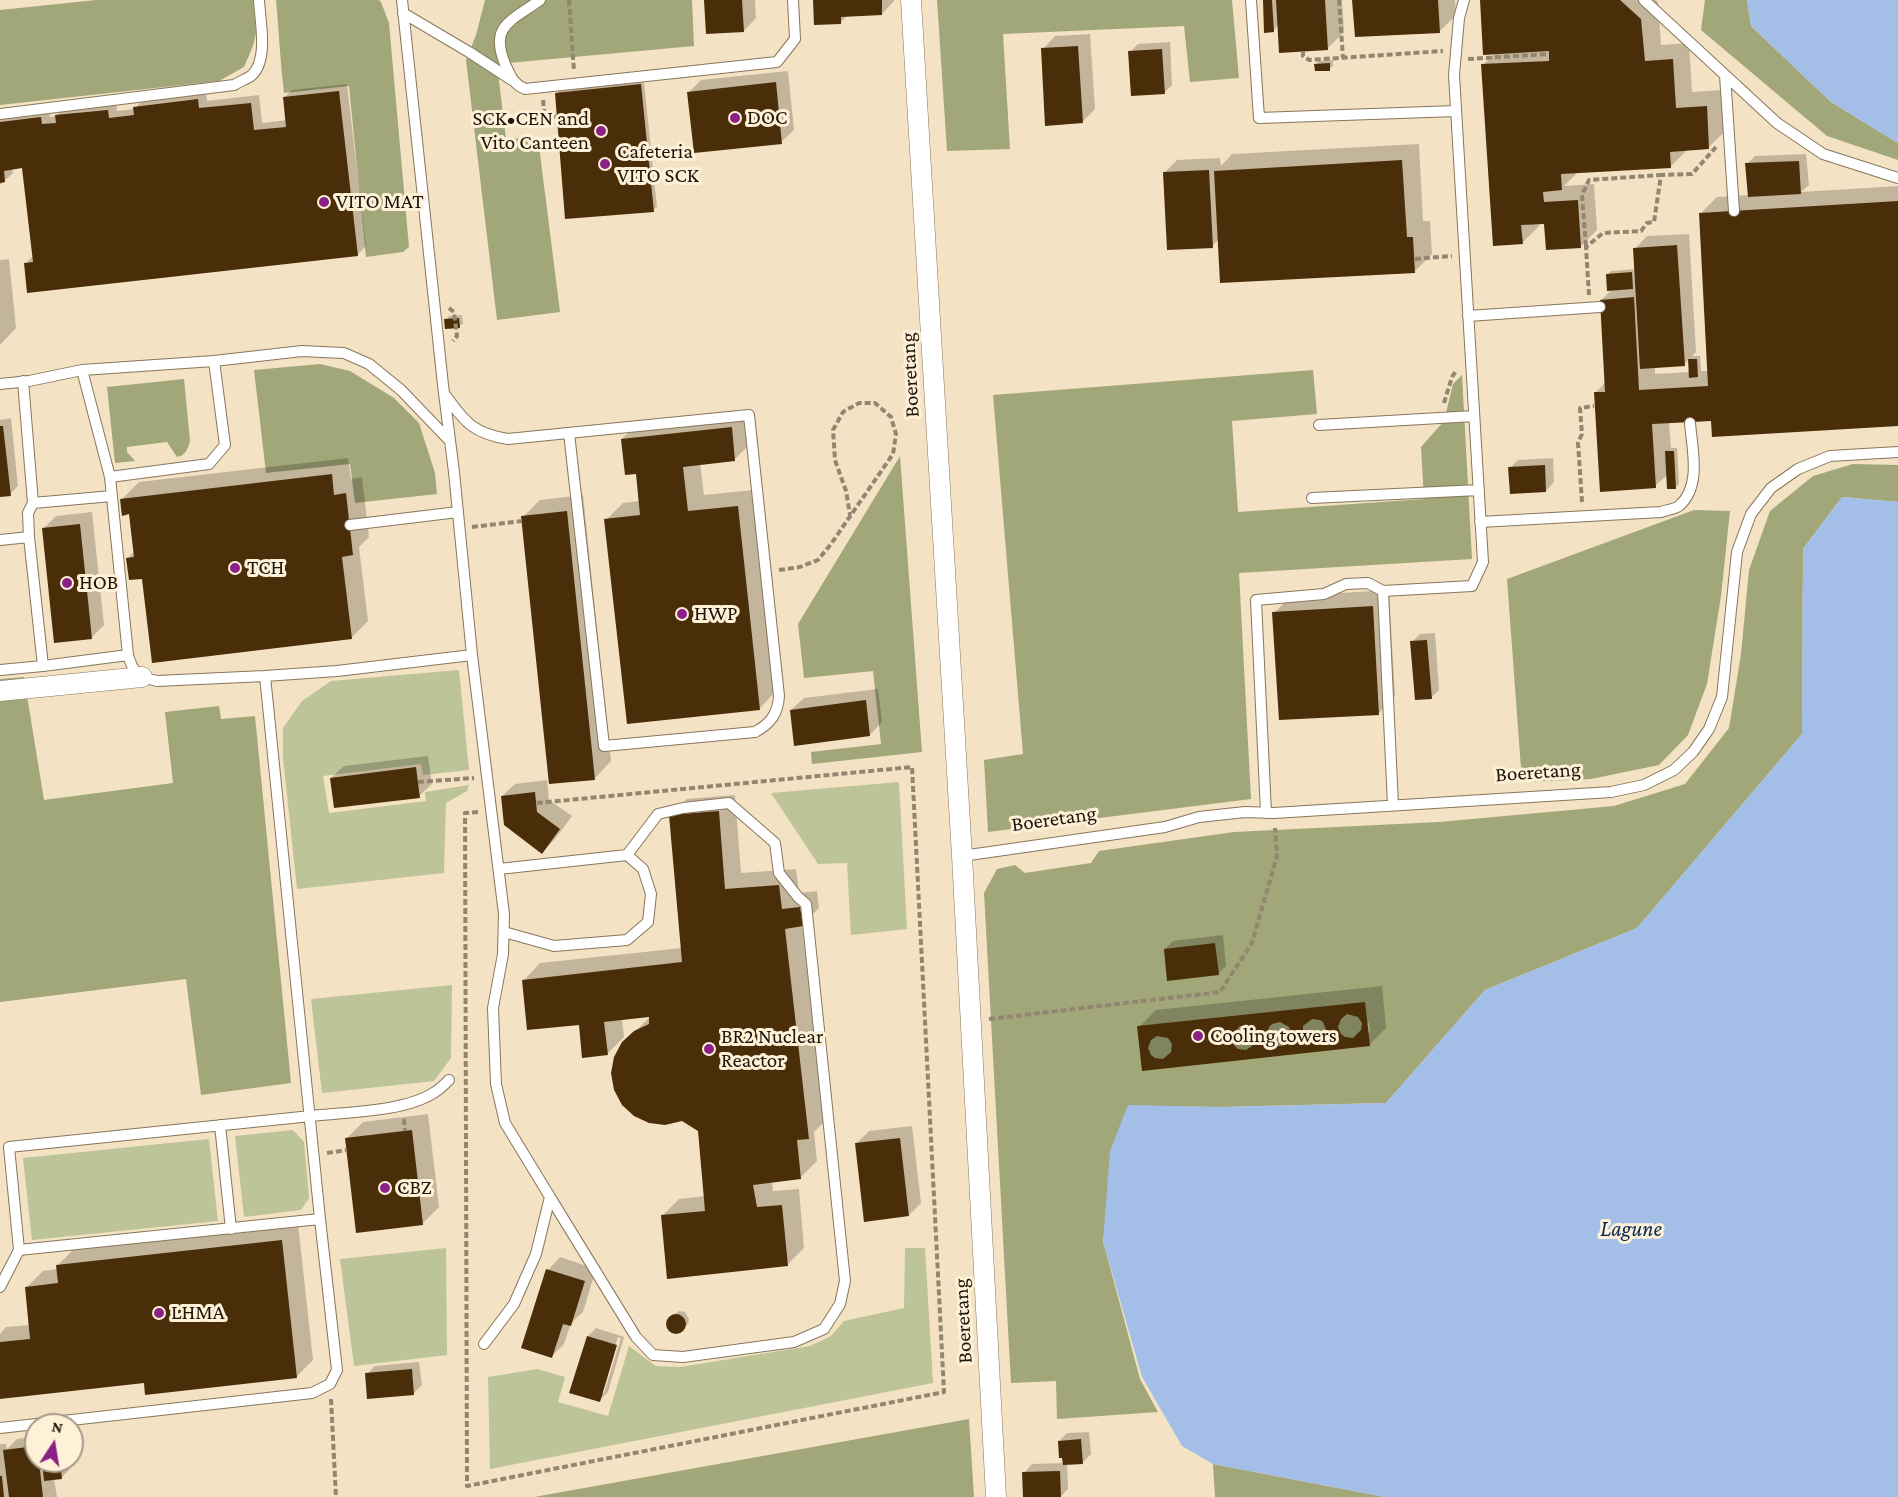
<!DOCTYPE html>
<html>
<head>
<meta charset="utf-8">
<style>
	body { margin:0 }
	#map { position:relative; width:1898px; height:1497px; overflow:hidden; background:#f4e2c4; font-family:"Crimson Pro",serif }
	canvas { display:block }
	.north { position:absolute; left:24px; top:1413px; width:60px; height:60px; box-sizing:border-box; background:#fff0d8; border:2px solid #a49986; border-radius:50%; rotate:12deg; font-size:16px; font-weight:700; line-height:24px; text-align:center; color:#1c160b }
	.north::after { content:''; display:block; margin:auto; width:21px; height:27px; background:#8b2186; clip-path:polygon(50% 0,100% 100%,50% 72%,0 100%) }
</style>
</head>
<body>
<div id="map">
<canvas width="1898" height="1497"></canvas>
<div class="north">N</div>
</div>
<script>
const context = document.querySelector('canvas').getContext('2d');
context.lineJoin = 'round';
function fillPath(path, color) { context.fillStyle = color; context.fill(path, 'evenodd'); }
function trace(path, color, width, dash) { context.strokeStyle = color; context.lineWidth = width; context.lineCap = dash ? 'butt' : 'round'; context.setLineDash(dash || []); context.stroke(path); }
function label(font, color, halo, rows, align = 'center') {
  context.font = font + ' "Crimson Pro",serif'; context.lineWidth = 6; context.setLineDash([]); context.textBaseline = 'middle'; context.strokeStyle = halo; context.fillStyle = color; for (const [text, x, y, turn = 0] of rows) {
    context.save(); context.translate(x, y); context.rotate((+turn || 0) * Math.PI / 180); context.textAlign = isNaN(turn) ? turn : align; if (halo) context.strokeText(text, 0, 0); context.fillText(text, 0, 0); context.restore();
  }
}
const green = new Path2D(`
	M459,670L469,770L423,775L421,764L323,776L329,813L426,801L425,792L469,785L467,791L446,803L444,873L297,889L283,758V728L302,701L331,681Z
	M899,782L907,929L851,935L847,863L818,864L771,793Z
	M452,985L451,1058L434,1081L322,1093L311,999Z
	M293,1130L304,1142L309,1198L301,1210L244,1217L235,1136Z
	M209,1139L218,1221L32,1240L23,1158Z
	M446,1248L447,1355L354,1366L340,1259Z
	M905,1248H925L933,1383L490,1469L488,1377L537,1369L565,1377L558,1402L608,1416L629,1346L656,1366L680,1367L810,1346L831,1336L844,1321L904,1308Z`);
const forest = new Path2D(`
	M96,0H253L256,33L253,46L244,67L219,81L0,105V10Z
	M276,0H379L381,2L389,23L409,247L403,252L366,257L349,86L284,93C280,62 279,31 276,0Z
	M485,0H692L694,46L497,64L506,139L538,138L560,312L497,320L466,60L476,35Z
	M937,0H1232L1239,78L1190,82L1184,26L1003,34L1010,149L947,151Z
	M1705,0H1747L1751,26L1831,102L1898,143V160L1827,136L1701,30Z
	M320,364L350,371L394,398L419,423L435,473L437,494L355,503L350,464L266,473L254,370Z
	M1313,370L1317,414L1232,421L1238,512L1424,499L1421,447L1444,421L1453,384L1462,375L1472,559L1239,573L1251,799L988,832L984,760L1023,754L993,395Z
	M184,379L190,441C188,449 185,456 177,457L167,442L127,447V452L135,461L115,463L107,387Z
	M900,456L922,752L812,764L811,752L881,744L873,671L804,678L798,624Z
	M1853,464L1898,465V502L1842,497L1803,549L1802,734L1637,928L1485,990L1386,1103L1220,1107L1128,1106L1103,1241L1140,1379L1158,1412L1057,1419L1056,1381L1011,1383L984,893L997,869L1015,865L1025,873L1091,863L1099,851L1234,832L1439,822L1614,806L1685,784L1729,728L1741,654L1749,570L1770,511L1813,476Z
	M1694,510L1730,511L1721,596L1707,684L1688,735L1659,765L1591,779L1522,782L1507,579Z
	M24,677L44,800L173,783L165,712L219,706L221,719L255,716L291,1083L201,1095L186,979L0,1002V679Z
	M969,1419L974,1497H534Z
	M1213,1464L1385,1497H1215Z`);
const water = new Path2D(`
	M1747,0H1898V143L1831,102L1751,26Z
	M1842,497L1898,502V1497H1385L1213,1464L1182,1446L1142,1377L1103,1241L1110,1151L1128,1105L1220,1107L1386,1103L1485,990L1637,928L1802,734L1803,549Z`);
const shadow = new Path2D(`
	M706,0H755L756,18L744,31Z
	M814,0H894V1L882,14L848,15L841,22Z
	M1264,0H1342L1344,32L1327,49L1279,24L1273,31Z
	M1354,0H1455L1456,15L1439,32Z
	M1481,0H1655L1658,2L1661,45L1689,43L1692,92L1723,90L1725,131L1708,148L1688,149L1670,167L1578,172L1564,186L1594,184L1597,230L1580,247L1546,222L1539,223V226L1522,243L1483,65L1495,53Z
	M1090,34L1095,109L1083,121L1043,49L1055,36Z
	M1170,42L1172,85L1164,93L1130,52L1138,44Z
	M1333,60V66L1329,69L1316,64L1319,61Z
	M788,71L794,130L781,142L689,92L701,80Z
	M644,82L657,207L653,210L556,94L560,90Z
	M347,84L366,246L357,255L25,264L34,255L23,167L12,168L13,173L0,185V115L49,110L50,117L56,116L64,108L116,102L117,111L135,109L143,99L206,92L207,101L259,95L262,123L287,120L284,98L292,90Z
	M1419,144L1423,221H1430L1432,254L1415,271L1219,239L1212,246L1164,173L1177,160L1220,158L1221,166L1232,154Z
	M1806,154L1809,185L1801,192L1898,186V425L1713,420L1669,422L1671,448H1677L1679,484L1676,487L1668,474L1655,486L1595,393L1606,382L1601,300L1613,289L1608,274L1611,271L1636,269L1635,249L1647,236L1689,234L1696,352L1692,356H1700L1701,371H1709L1700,214L1717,197L1750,195L1747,164L1755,156ZM1689,359L1690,372L1655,374V366L1684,364Z
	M9,259L16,328L0,345V260Z
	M462,315L463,323L459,327L446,320L449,316Z
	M748,411L751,443L735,459L700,463L704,495L754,490L776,691L760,708L606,520L623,503L640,501L637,472L622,439L639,422Z
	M11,418L18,486L10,494L0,495V420Z
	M348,458L351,479L362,477L369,537L359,547L368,621L351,638L143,577L128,558L135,551L130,513L122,499L139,482Z
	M1553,458L1554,482L1546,491L1510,468L1518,460Z
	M583,495L611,761L595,778L523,517L540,500Z
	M92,512L104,625L92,637L44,528L56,516Z
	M1389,590L1395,696L1379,713L1274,613L1291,596Z
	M1435,633L1439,690L1431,698L1412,642L1420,634Z
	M878,689L882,722L870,735L791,710L804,698Z
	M428,756L432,784L419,796L331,778L344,766Z
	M547,780L549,800L572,816L555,839L542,852L502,796L515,784Z
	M735,795L741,873L796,869L799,893L817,891L819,908L802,925L826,1120L814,1132L817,1161L800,1178L772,1181L773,1191L799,1189L804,1248L787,1265L663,1215L679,1199L705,1196L699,1130L682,1120L623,1043L652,1015L622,1019L624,1037L607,1054L580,1023L524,980L540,963L682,948L670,815L687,799Z
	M1223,935L1226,966L1218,974L1165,949L1173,941Z
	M1382,986L1386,1028L1370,1044L1144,1069L1139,1027L1156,1010ZM1369,1022L1370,1032H1367L1366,1024Z
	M428,1114L439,1207L422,1224L347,1138L363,1122Z
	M912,1126L921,1203L909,1215L856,1144L869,1131Z
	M298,1224L313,1360L296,1377L146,1382L0,1397V1334L6,1327L30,1325L26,1288L43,1271L58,1269V1265L74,1249Z
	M560,1257L596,1269L583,1312L571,1323L564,1344L552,1356L548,1270Z
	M679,1311L685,1312L689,1319L688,1324L677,1332L670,1329L668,1323L670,1318Z
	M596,1328L624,1337L608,1392L600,1400L588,1336ZM618,1337L621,1338L604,1393H601Z
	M419,1362L422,1385L414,1393L367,1374L375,1366Z
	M1089,1432L1091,1454L1083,1462L1067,1463L1068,1489L1060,1497H1025L1024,1473L1032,1464L1064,1463L1059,1441L1067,1433Z
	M36,1436V1461H68L69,1470L61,1478L54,1479L57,1497H0V1444H6L7,1449L17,1439Z`);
const building = new Path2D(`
	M704,0H742L744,32L706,34Z
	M813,0H882V15L841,17V24L814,25Z
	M1263,0H1272L1274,32L1264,33Z
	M1276,0H1325L1328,50L1279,53Z
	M1352,0H1438L1440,33L1355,37Z
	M1480,0H1620L1641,19L1645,61L1673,59L1676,108L1707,106L1709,149L1670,152L1671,168L1561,174L1562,190L1543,192L1544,202L1578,200L1581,248L1546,250L1544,224L1521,225L1523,244L1493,246L1481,64L1549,61V51L1483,55Z
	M1078,46L1083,123L1045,126L1041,48Z
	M1162,49L1165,94L1131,96L1128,51Z
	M1330,63V71H1315L1314,64Z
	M776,82L782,144L694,153L687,92Z
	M641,84L654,212L565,219L555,93Z
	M339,91L358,256L27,293L24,263L33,262L22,168L4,171L5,182L0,183V122L41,117L42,124L56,123L55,115L108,110L109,118L134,115L133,107L198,99L199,108L251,103L254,130L286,127L283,97Z
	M1402,160L1407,237H1413L1415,273L1220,283L1214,171Z
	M1799,161L1801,194L1748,197L1745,163Z
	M1209,170L1213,248L1167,250L1163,172Z
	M1898,201V426L1712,437L1711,421L1652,424L1656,488L1600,492L1594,392H1605L1600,300L1634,297L1639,390L1708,386L1699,213Z
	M1677,245L1685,366L1640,369L1633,248Z
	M1632,272L1633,289L1607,291L1606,274Z
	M459,318L460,328L445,329L444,319Z
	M1688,359H1697L1698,377L1689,378Z
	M0,426H3L11,496L0,497Z
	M732,427L735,461L683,467L688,511L738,506L760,710L627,724L604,519L640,515L636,474L625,475L621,439Z
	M1665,451H1674L1676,489H1667Z
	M1545,465L1546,492L1510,494L1508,467Z
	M332,474L334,495L346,493L353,555L342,557L352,639L152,663L142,579L129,580L126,558L134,557L129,514L122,516L120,499Z
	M567,511L595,780L549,784L521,516Z
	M80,524L92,639L54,643L42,528Z
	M1373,606L1379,715L1279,720L1272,612Z
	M1427,640L1432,699L1415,700L1410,641Z
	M866,700L870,736L794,746L790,710Z
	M416,767L420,798L334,808L330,778Z
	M535,792L537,812L560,829L542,854L504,825L501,796Z
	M719,811L725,889L779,885L782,909L800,907L803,926L785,929L809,1139L797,1140L801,1179L753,1185L757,1207L782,1205L788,1266L667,1279L661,1215L705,1211L698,1131L682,1121L665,1125L649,1123L634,1116L622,1105L614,1090L611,1073L614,1057L622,1042L634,1031L649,1024V1017L604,1022L608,1055L582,1058L579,1025L527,1030L522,980L682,962L669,815Z
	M1215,943L1219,975L1167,981L1164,949Z
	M1365,1002L1370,1046L1142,1071L1137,1026ZM1347,1014L1358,1017L1362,1023L1361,1030L1353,1038L1345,1037L1341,1034L1338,1027L1341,1019ZM1312,1019L1320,1020L1323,1022L1326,1030L1324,1038L1317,1042L1307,1040L1303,1033V1026ZM1280,1022L1289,1027L1291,1034L1288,1042L1282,1046H1277L1270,1042L1267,1035L1269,1027L1272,1024ZM1240,1026L1251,1029L1255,1035L1252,1046L1246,1050L1238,1049L1232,1043V1035ZM1157,1036L1168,1038L1172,1044L1171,1052L1163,1059L1155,1058L1151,1055L1148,1048L1151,1040Z
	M412,1130L423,1225L356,1233L345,1138Z
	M900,1138L909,1216L864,1222L855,1143Z
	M282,1240L297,1378L145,1395L144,1383L0,1399V1342L30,1339L25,1287L58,1283L56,1265Z
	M546,1269L585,1281L571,1326L563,1324L552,1358L521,1348Z
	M666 1324a10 10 0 1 1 20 0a10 10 0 1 1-20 0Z
	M587,1336L617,1345L600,1402L569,1393Z
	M412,1369L414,1395L367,1399L365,1373Z
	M1081,1439L1083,1464L1063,1465L1062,1458H1059L1058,1441Z
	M36,1446V1461H39L43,1497H9L3,1450Z
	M42,1461H60L62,1479L44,1481Z
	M1060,1471L1061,1497H1023L1022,1472Z
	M0,1476H2L4,1497H0Z`);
const path = new Path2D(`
	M569,0L574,71
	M1339,0L1343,58
	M1303,51V56L1309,60L1443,51
	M1468,59L1549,54
	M543,100L545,118L557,116
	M1586,246L1582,195L1589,180L1661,175
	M1415,259L1452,256
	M1589,295L1586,247L1603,233L1641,231L1647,223L1654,222L1661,175L1692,174L1716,147
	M449,308L454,312L457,336L453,341
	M1444,403L1452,377L1456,371
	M1582,502L1578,443L1582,434L1580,408L1594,406
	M472,527L522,521
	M779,570L800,567L818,560L831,544L893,454L896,434L891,417L875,403H859L843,412L833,430L835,460L846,491L850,515
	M418,782L474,778
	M478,812L465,813L467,1486L944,1392L912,767L537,803
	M989,1019L1220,992L1252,943L1277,856L1275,828
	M404,1119L405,1131
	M327,1153L347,1150
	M331,1399L336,1497`);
const service = new Path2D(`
	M402,0L443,385L454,472L472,655L504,914L503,954L493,1008L496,1084L505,1123L550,1197L536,1254L514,1304L484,1344
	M540,0C512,21 489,25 505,64C510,75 513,84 525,89L777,62L795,39L793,0
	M1251,0L1259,118L1456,111
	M1644,0L1777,123L1823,154L1898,178
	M403,13L469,52L512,80
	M1725,75L1734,211
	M0,114L234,85C239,82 246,79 251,76C269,61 260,21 259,0
	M1468,316L1600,307
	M82,370L110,477L128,655C133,673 139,677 157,681L265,676
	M23,381L33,503
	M0,384L29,381L82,370L214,361L302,351L344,353L369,364L401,390L450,441
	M446,396C465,423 475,434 508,439L749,415L779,696C778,714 770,724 755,732L604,746L569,433
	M1319,425L1474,416
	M110,477L209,464L225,445L214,361
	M112,496L33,503L28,513L29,537L43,666L128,655
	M1312,498L1479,490
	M1480,522L1661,512C1667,510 1675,509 1679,506C1702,486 1692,449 1690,423
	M350,525L458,512
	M0,540L29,537
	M1383,591L1393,805
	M0,670L43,666
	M1266,813L1256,600L1324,594L1346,584L1368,583L1383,591L1472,586L1483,562L1454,75L1459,18L1464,0
	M962,856L1165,827L1199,817L1245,812L1274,813L1611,792L1644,785L1674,770L1693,752L1709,729L1722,697L1737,552L1751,514L1771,488L1798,469L1830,456L1898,452
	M499,869L627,855L643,869L651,894L648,922L627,940L554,946L504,932
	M449,1080C445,1084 440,1089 435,1092C405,1112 347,1112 311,1116L9,1147L19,1250L320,1219L265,676L337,671L472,655
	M220,1125L231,1229
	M550,1197L636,1337L653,1355L683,1357L794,1342L824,1329L840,1304L845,1281L806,904L798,897L779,873L775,843L729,803L683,808L658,814L627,855
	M0,1287L19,1250
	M0,1428L312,1393L330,1384L337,1370L320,1219`);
const minor = new Path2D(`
	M911,0L962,856L996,1497
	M0,691L142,677`);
const markers = [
	[735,118,6,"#8b2186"],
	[601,131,6,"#8b2186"],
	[605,164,6,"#8b2186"],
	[324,202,6,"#8b2186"],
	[235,568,6,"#8b2186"],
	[67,583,6,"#8b2186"],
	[682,614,6,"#8b2186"],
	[1198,1036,6,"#8b2186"],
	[709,1049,6,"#8b2186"],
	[385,1188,6,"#8b2186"],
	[159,1313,6,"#8b2186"]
];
const poiNames = [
	["DOC",747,118],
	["SCK•CEN and",589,119,"right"],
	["Vito Canteen",589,143,"right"],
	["Cafeteria",617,152],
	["VITO SCK",617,176],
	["VITO MAT",336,202],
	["TCH",247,568],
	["HOB",79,583],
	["HWP",694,614],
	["Cooling towers",1210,1036],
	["BR2 Nuclear",721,1037],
	["Reactor",721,1061],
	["CBZ",397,1188],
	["LHMA",171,1313]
];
const streetNames = [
	["Boeretang",910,375,-93],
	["Boeretang",1538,772,-4],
	["Boeretang",1054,819,-8],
	["Boeretang",963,1321,-93]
];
const waterNames = [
	["Lagune",1631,1229]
];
fillPath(green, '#bdc497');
fillPath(forest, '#a1a778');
fillPath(water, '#a4bfe7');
fillPath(shadow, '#0003');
fillPath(building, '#4a2d09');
trace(service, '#87765b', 12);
trace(minor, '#87765b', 21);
trace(path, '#938671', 4, [6, 3]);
trace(service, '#fff', 10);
trace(minor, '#fff', 20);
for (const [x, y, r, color] of markers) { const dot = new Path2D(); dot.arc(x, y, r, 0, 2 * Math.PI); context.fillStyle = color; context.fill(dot); trace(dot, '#fff0d8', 2); }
label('21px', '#1c160b', '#fff0d8', poiNames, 'left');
label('21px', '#1c160b', '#fff0d8', streetNames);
label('italic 22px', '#062a59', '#fff0d8', waterNames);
</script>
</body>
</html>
